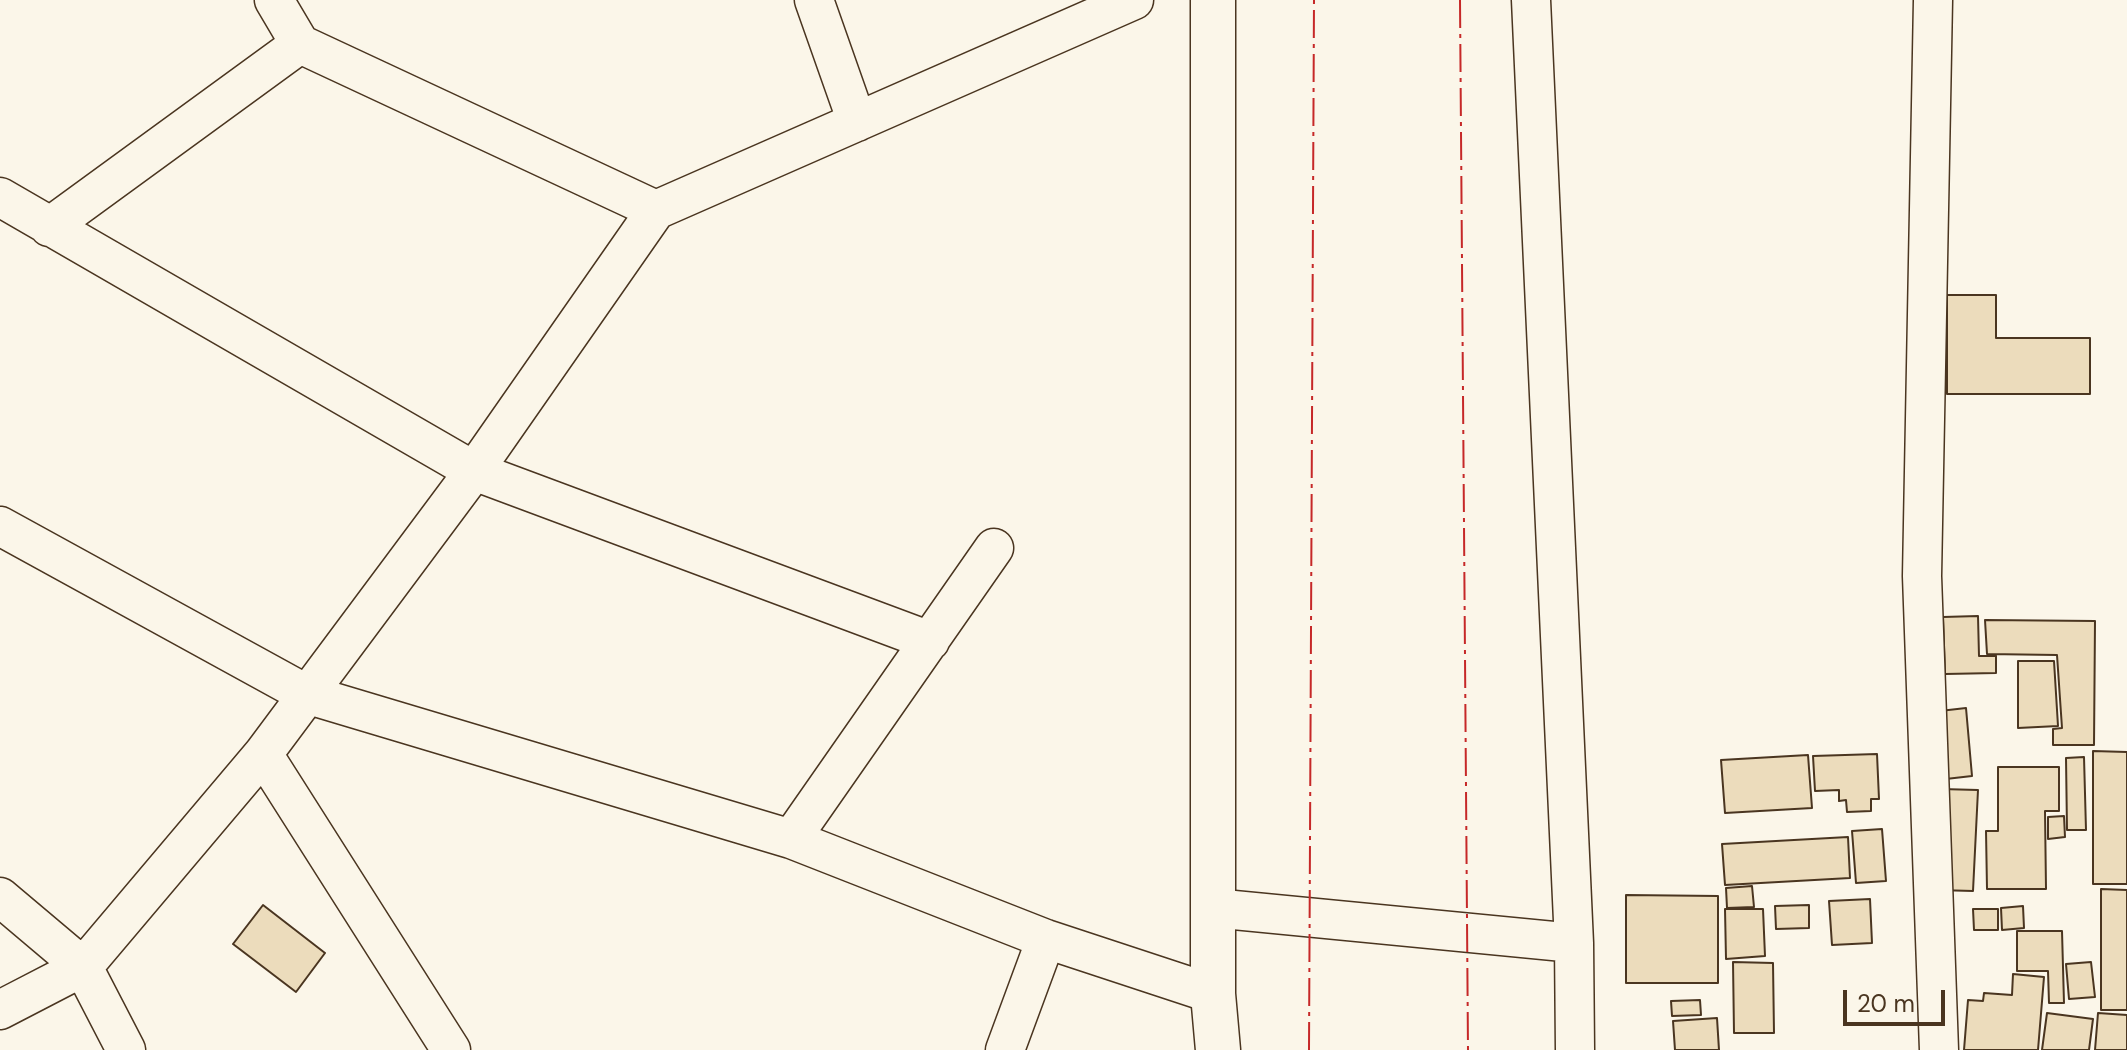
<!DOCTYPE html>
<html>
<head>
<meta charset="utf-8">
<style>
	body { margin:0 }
	#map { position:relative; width:2127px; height:1050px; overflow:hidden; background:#fbf6e9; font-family:"DM Sans",sans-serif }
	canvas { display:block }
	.scale { position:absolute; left:1843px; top:990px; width:102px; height:36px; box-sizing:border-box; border:4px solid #4a3520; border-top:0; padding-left:10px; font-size:24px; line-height:28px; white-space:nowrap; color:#4a3520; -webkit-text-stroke:6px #fbf6e9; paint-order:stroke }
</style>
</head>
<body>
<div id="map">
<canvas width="2127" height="1050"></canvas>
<div class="scale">20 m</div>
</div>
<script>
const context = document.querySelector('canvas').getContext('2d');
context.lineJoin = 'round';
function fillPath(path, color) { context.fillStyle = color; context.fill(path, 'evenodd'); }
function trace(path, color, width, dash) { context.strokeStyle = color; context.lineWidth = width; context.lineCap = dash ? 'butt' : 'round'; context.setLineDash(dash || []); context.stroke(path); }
const building = new Path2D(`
	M1947,295H1996V338H2090V394H1947Z
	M1978,616L1979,656H1996V673L1945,674L1943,617Z
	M1985,620L2095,621L2094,745H2053V729L2062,728L2057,655L1987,654Z
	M2018,661H2054L2058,726L2018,728Z
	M1966,708L1972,776L1937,780L1931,712Z
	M2093,751L2127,752V884H2093Z
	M1877,754L1879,799H1871V811L1847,812L1846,800L1839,801V790L1815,791L1813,756Z
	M1808,755L1812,808L1725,813L1721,760Z
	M2084,757L2086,830H2067L2066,758Z
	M1998,767H2059V811H2045L2046,889H1987L1986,831H1998Z
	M1941,789L1978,790L1973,891L1937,890Z
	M2064,816L2065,837L2048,839V817Z
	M1882,829L1886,881L1856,883L1852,831Z
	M1848,837L1850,878L1725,885L1722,844Z
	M1752,886L1754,907L1727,908L1726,888Z
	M2101,889L2127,890V1010H2101Z
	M1626,895L1718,896V983H1626Z
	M1870,899L1872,943L1832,945L1829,901Z
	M263,905L325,953L296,992L233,944Z
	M1809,905V928L1776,929L1775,906Z
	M2023,906L2024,928L2002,930L2001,908Z
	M1725,909H1763L1765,956L1726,959Z
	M1973,909H1998V930H1974Z
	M2017,931H2062L2064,1003H2049L2048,971H2017Z
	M1733,962L1773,963L1774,1033H1734Z
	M2091,962L2095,997L2069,999L2066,964Z
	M2013,974L2044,977L2038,1050H1964L1968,1000L1983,1001L1984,993L2012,995Z
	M1700,1000L1701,1015L1672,1016L1671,1001Z
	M2047,1013L2093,1019L2089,1050H2042Z
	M2098,1013L2127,1015V1050H2095Z
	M1717,1018L1719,1050H1675L1673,1021Z`);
const minor = new Path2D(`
	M274,0L300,44L656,210
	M814,0L857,122
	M1531,0L1574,943L1575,1050
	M1933,0L1922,576L1939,1050
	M0,197L474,471L930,641
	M49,227L300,44
	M0,526L306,694L791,839L1046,939L1213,994
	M263,754L451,1050
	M791,839L994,548
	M0,897L83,967L126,1050
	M1213,908L1574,943
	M0,1010L83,967L263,754L474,471L656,210L1134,0
	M1005,1050L1046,939`);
const major = new Path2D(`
	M1213,0V994L1218,1050`);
const power = new Path2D(`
	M1460,0L1468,1050
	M1309,1050L1314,0`);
fillPath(building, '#ecdcbc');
trace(building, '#4a3520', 2);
trace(minor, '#4a3520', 41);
trace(major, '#4a3520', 47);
trace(minor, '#fbf6e9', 38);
trace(major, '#fbf6e9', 44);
trace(power, '#c62828', 2, [28, 6, 4, 6]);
</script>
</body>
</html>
